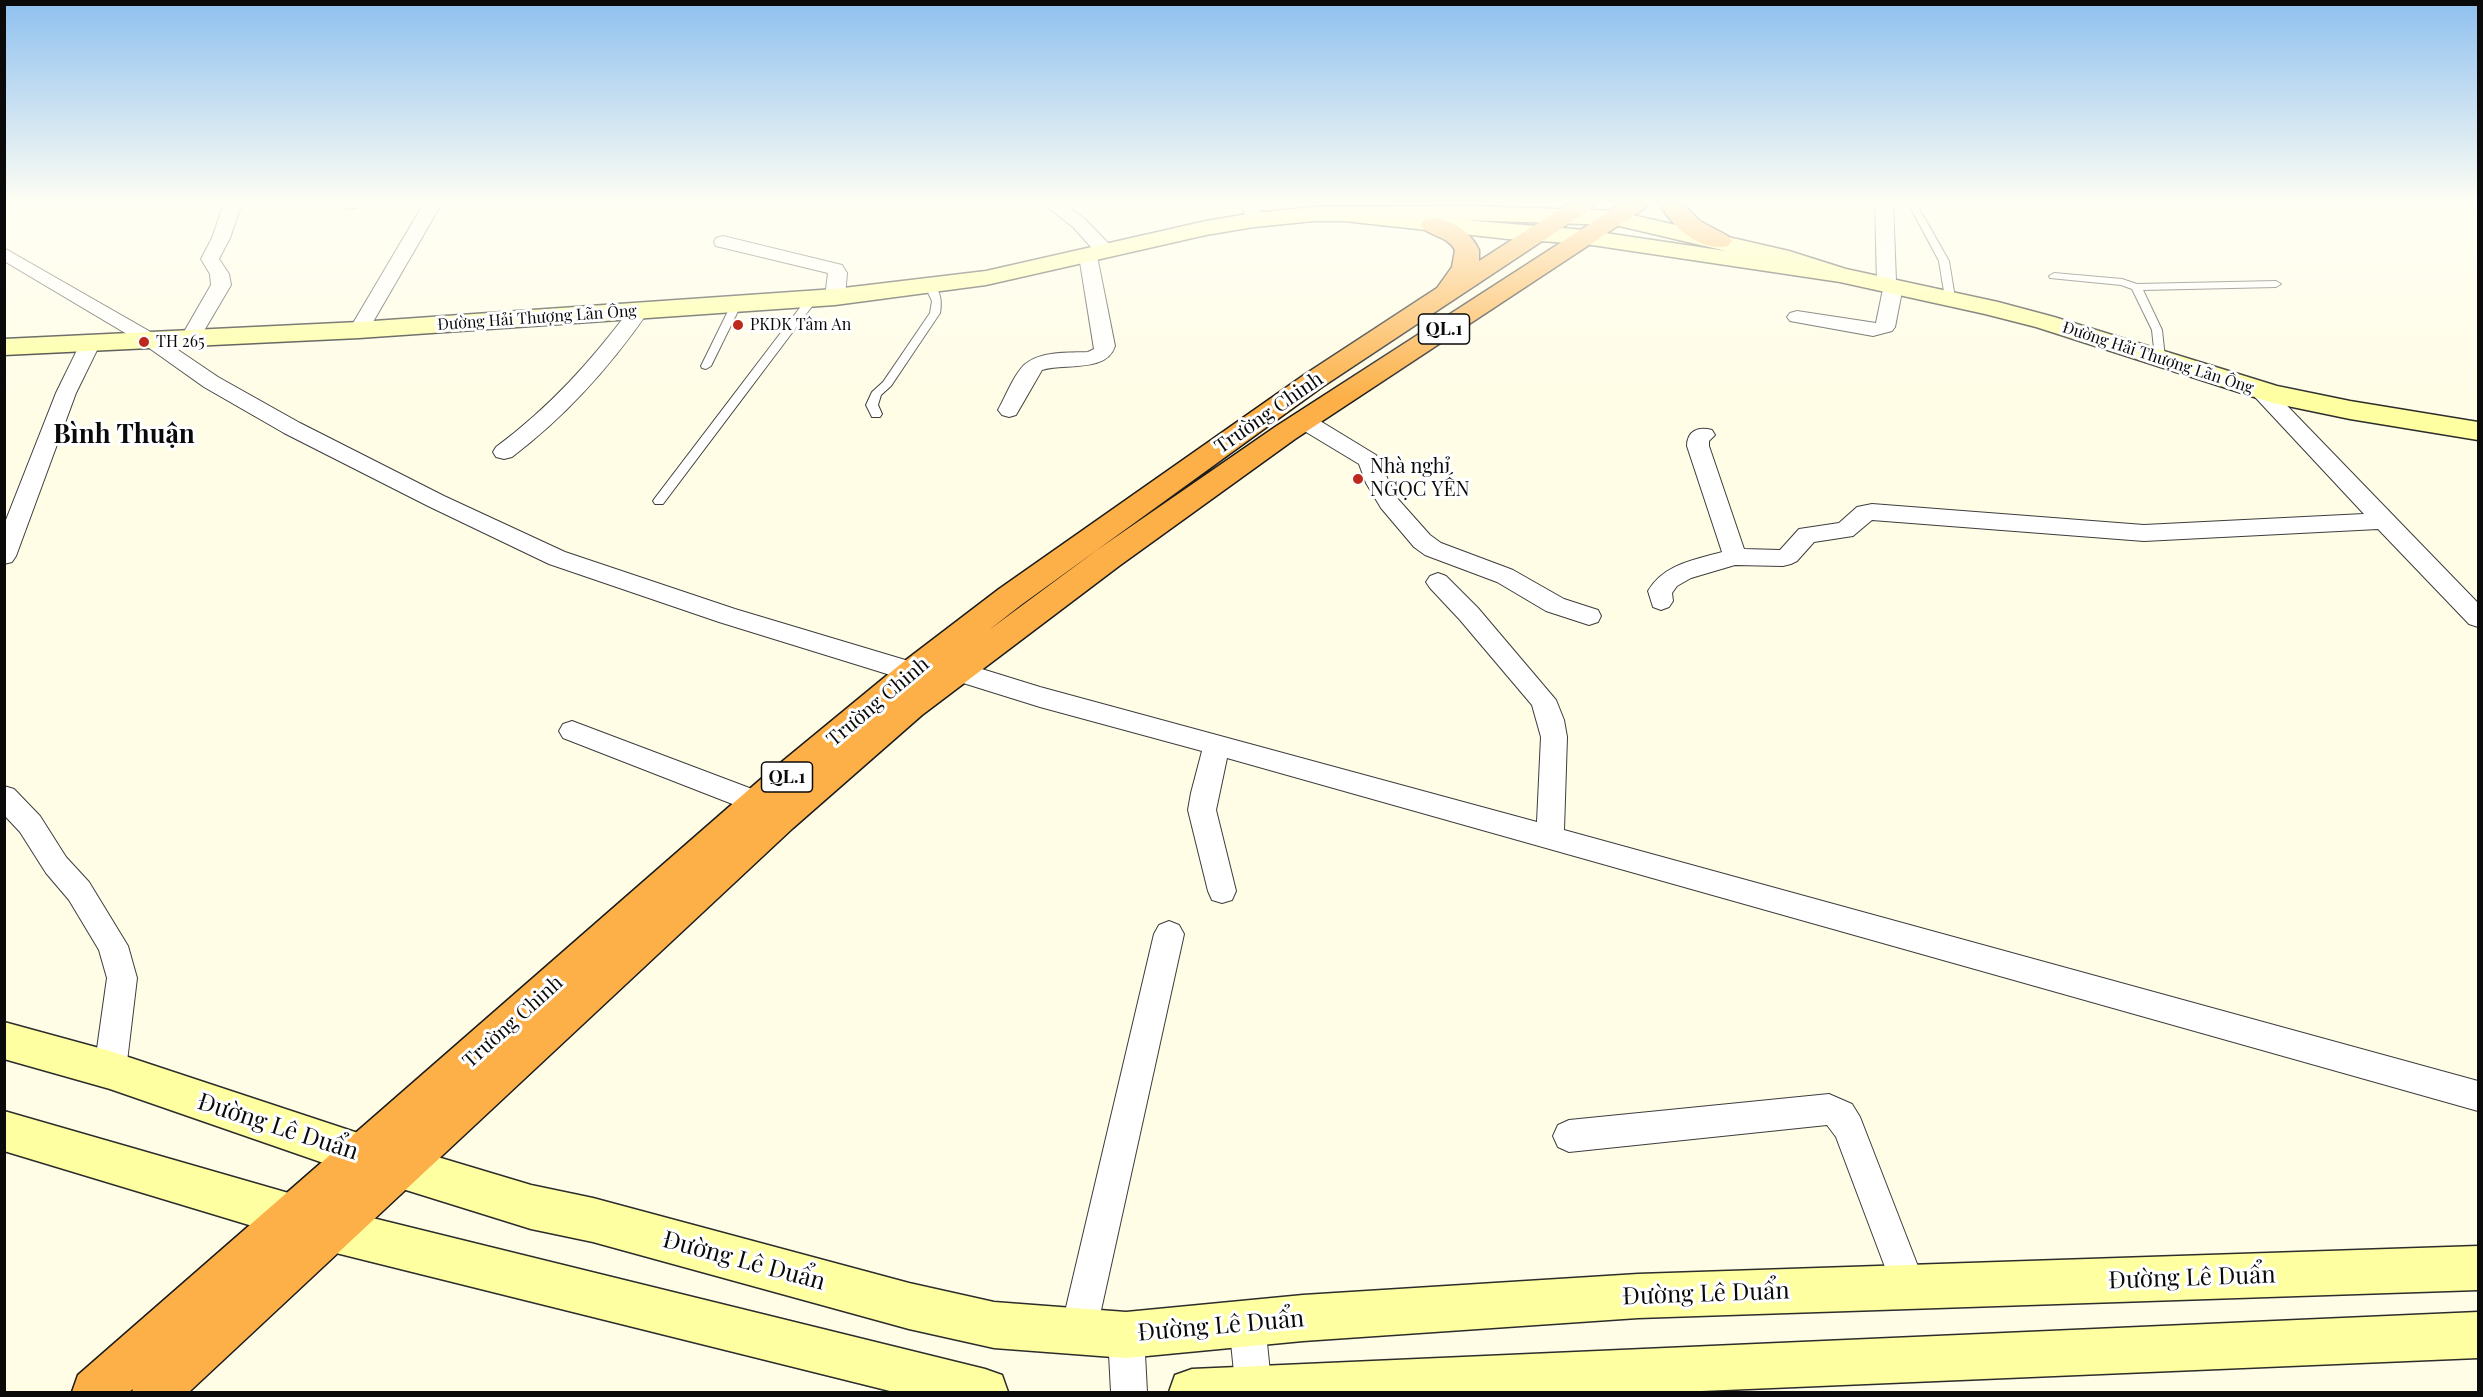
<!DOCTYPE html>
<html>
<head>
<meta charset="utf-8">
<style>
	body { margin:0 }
	#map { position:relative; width:2483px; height:1397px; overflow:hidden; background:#fffde6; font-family:"Playfair Display",serif }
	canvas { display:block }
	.frame { position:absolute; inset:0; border:6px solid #0a0a0a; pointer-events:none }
</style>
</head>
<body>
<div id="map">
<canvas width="2483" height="1397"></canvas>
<div class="frame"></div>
</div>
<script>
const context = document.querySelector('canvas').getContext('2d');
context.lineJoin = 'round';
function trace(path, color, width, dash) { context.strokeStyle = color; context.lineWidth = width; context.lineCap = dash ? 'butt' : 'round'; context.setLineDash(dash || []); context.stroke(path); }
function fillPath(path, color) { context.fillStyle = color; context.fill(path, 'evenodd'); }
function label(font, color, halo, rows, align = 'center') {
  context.font = font + ' "Playfair Display",serif'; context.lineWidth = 6; context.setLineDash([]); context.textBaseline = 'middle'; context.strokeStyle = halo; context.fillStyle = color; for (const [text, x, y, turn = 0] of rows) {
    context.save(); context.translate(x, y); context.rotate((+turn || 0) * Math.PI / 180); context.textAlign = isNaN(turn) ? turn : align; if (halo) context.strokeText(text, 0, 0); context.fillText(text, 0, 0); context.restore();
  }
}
const lane = new Path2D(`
	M1908,203H1916L1949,261L1955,298L1954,300H1946L1945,298L1939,261Z
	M2054,273L2122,279L2137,284L2276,281L2281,284L2276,287L2143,290L2162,330L2165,358L2160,361L2155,358L2152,330L2132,289L2121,285L2050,278L2049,276Z
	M930,283C941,288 942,302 940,313L891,386L881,395L878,405L882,414L880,417H872L866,405L872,392L883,382L930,313L932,301L925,286Z
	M812,296L817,299L816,301L663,504H655L653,501L655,498L808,297Z
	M736,302L741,305L711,366L706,369L702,368L701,366L731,305Z`);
const street = new Path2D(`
	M224,203H242L230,238L219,259L229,274L231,285L198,341H184L181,337L211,285L210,274L201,259L212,238Z
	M341,203H363L360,207L349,209L343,208Z
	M424,203H442L366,334H352L349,330Z
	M1042,203H1062L1085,219L1113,248L1115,252L1113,256H1099L1073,227Z
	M1241,203H1259L1263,220L1260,224H1248Z
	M1875,203H1893L1896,281L1903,286L1895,327L1892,331L1873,336L1790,321L1787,317L1790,313L1797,311L1876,323L1883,289L1877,284Z
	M723,236L842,265L847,273L845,297L842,301H828L825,297L828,273L716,246L714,242L716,238Z
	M4,248L156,335L218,377L300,423L444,496L565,552L735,609L922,665L926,672L922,679L913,682L719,622L549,564L428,506L284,433L204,387L142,343L4,261Z
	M1088,250L1095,252L1097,256L1115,346C1107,373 1064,363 1042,370L1016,415L1009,417L1002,415L998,410C1005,398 1016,369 1028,362C1044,351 1070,353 1088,352L1094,349L1079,256L1081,252Z
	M638,306L645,308L648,312C609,368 566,416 512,457L504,459L496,457L493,452L496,447C550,407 591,361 631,308Z
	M91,336L98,338L101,342L76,393L16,556L12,562L4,564V525L56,393L81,342L84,338Z
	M2260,383L2267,385L2478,603V627L2469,624L2378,529L2144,541L1872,520L1853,536L1814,542L1797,561L1791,564L1783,566L1735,565L1691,578L1677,586L1672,593L1673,601L1669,607L1661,610L1653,607L1648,591C1664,564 1694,560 1722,552L1687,446C1687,431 1698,426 1712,430L1715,435L1709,441V446L1744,549L1780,550L1799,529L1839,523L1857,507L1872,504L2144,525L2364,514L2253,395L2250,390L2253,385Z
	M1304,414L1312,416L1376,455L1397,498L1430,535L1441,543L1513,570L1564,599L1598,610L1601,616L1598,622L1589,625L1546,611L1497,582L1425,555L1414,547L1381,508L1366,483L1359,464L1296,426L1293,421L1296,416Z
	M1438,573L1446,576L1478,608L1556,700L1564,720L1567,737L1564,830L2478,1081V1111L1227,758L1216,810L1236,891L1232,900L1222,903L1212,900L1208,891L1188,810L1191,793L1202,751L1040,707L947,678L943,671L947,664L956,661L1040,687L1537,822L1541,737L1532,705L1460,620L1430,588L1426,582L1430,576Z
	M572,721L768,795L772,803L768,811L758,814L563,738L559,731L563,724Z
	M4,786L14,789L40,816L66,857L89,882L128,946L137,978L126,1070L121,1080L110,1085L99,1080L94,1070L107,978L99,950L69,900L46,873L20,832L4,815Z
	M1169,921L1179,925L1184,934L1096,1333L1090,1345L1078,1351L1066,1345L1060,1333L1154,934L1159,925Z
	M1829,1094L1852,1104L1860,1117L1926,1287L1921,1299L1909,1304L1897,1299L1836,1137L1827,1125L1569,1152L1558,1147L1553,1136L1558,1125L1569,1120Z
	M1247,1305L1259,1311L1265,1323L1272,1392H1236L1229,1323L1235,1311Z
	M1126,1317L1138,1323L1144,1335L1147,1392H1111L1108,1335L1114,1323Z`);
const secondary = new Path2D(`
	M1473,206L1615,211L1789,251L1846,269L1998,302L2054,317L2277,386L2350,401L2478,422V440L2350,419L2273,403L2036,327L1985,314L1840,282L1585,244L1508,239L1344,221H1314L1254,227L1206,235L986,285L835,305L359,338L4,355V339L359,322L835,289L986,271L1206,221L1254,213L1314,207ZM1463,220L1615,225L1726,251L1585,230Z
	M4,1022L110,1051L361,1134L531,1185L593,1198L909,1283L994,1302L1126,1312L1303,1295L1638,1274L2478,1246V1290L1638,1318L1303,1341L1126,1358L994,1348L909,1329L593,1242L531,1229L361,1176L110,1089L4,1059Z
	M4,1111L292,1194L332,1208L985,1369L1002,1375L1008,1392H894L332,1252L292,1238L4,1151Z
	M2478,1312V1358L1678,1392H1169L1175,1375L1192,1369Z`);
const highway = new Path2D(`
	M1569,203H1596L1592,208L1322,387L1021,605L989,630L1097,550L1275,427L1622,203H1649L1645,208L1295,439L1119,566L922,715L793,828L189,1392H132L133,1389L129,1392H72L78,1375L761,779L902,663L999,589L1304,375L1437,288L1452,267L1455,250C1447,235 1429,237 1420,225L1424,220C1446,215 1470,230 1479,250V261Z
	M1660,203H1682L1700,221L1728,236L1732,241L1728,246C1702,253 1669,225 1660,203Z`);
const markers = [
	[738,325,6,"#be291d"],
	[144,342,6,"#be291d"],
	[1358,479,6,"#be291d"]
];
const farStreetnames = [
	["Đường Hải Thượng Lãn Ông",537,318,-4],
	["Đường Hải Thượng Lãn Ông",2158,358,18]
];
const farPoinames = [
	["PKDK Tâm An",750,325],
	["TH 265",156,342]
];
const shields = [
	[1444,329,51],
	[787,777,51]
];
const shieldNames = [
	["QL.1",1444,329],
	["QL.1",787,777]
];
const streetNames = [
	["Trường Chinh",1269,413,-35],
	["Trường Chinh",878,702,-40],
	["Trường Chinh",513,1022,-42]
];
const poiNames = [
	["Nhà nghỉ",1370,467],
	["NGỌC YẾN",1370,490]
];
const nearStreetnames = [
	["Đường Lê Duẩn",278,1127,18],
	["Đường Lê Duẩn",744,1261,15],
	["Đường Lê Duẩn",2192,1278,-2],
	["Đường Lê Duẩn",1706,1294,-2],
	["Đường Lê Duẩn",1221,1326,-5]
];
const districtNames = [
	["Bình Thuận",124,435]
];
trace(lane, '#3d3d3d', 2);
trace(street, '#3d3d3d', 2);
trace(secondary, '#2c2c2c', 3);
trace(highway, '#1b1b1b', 3);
fillPath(lane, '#fff');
fillPath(street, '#fff');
fillPath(secondary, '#feffa1');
fillPath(highway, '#fcb047');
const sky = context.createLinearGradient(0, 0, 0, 398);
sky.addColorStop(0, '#8ec0ef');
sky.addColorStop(0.51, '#fffef4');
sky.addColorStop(1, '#fffef400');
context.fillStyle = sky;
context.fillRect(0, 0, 2483, 398);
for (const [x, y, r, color] of markers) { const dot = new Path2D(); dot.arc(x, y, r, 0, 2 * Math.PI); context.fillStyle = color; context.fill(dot); trace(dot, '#fff', 2); }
label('16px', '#0a0a0a', '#fff', farStreetnames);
label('16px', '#0a0a0a', '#fff', farPoinames, 'left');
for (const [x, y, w] of shields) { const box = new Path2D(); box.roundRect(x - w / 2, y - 15, w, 30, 4.5); context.fillStyle = '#fff'; context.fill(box); trace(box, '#0a0a0a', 1.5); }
label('bold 18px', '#0a0a0a', null, shieldNames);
label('20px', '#0a0a0a', '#fff', streetNames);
label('20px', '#0a0a0a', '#fff', poiNames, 'left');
label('24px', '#0a0a0a', '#fff', nearStreetnames);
label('bold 26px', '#0a0a0a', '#fff', districtNames);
</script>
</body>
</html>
